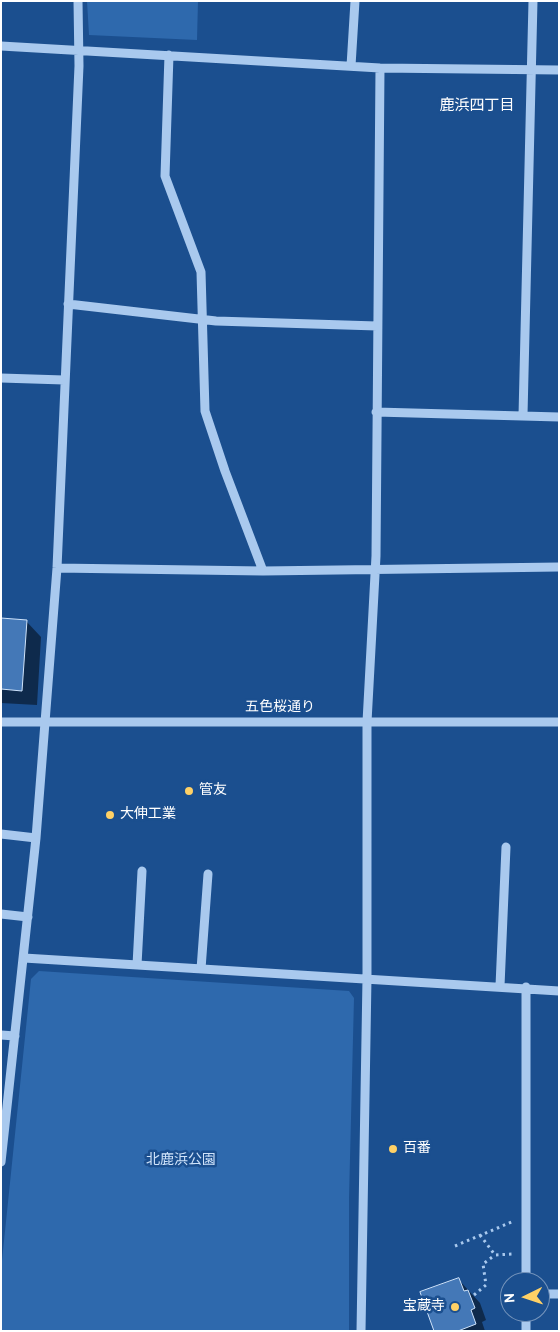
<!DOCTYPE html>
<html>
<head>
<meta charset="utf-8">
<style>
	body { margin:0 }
	#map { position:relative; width:560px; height:1332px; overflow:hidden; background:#1b4f8f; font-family:Overpass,sans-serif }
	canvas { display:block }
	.frame { position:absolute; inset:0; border:2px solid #fff; pointer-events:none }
	.north { position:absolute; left:500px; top:1272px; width:50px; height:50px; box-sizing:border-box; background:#1b4f8f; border:1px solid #7695bc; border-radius:50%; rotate:266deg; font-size:14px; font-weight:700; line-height:20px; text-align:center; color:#fff }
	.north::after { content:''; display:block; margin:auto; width:18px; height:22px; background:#ffd166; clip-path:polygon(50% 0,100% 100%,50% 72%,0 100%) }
</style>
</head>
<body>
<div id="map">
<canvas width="560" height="1332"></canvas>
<div class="frame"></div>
<div class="north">N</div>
</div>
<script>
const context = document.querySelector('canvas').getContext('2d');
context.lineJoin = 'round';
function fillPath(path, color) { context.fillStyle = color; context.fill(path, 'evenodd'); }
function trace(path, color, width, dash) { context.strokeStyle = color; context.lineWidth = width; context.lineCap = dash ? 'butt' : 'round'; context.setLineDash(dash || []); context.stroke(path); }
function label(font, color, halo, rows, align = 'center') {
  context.font = font + ' Overpass,"Noto Sans JP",sans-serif'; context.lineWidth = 5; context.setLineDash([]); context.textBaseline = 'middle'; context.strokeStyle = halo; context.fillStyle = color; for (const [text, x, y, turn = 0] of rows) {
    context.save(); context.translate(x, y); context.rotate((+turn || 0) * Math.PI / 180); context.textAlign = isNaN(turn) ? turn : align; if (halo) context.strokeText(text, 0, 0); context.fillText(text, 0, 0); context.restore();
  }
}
const green = new Path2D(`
	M87,1H198L197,40L89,35Z
	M39,971L349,991L354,998L349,1198V1331H1V1270L31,979Z`);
const shadow = new Path2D(`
	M1,620L26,621L41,637L37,705L1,703Z
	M459,1280L480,1303L486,1320L482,1322L485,1331H435Z`);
const building = new Path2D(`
	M1,618L27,620L22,691L1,689Z
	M459,1278L464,1291L468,1290L475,1308L471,1310L476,1324L458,1331H434L420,1292Z`);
const path = new Path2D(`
	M480,1235L495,1255L513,1254
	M455,1246L514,1221
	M474,1295L486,1285L483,1264L495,1255`);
const minor = new Path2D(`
	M1,46L380,68L559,70
	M169,55L165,176L201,272L205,411L225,471L263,571
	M351,66L355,1
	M68,304L216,321L377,326
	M1,378L64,380
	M376,412L559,417
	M523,415L533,1
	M57,568L263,571L559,567
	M1,722H559
	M1,834L36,838
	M1,914L28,917
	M24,958L559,991
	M137,965L142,871
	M201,969L208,874
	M500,986L506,847
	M1,1035L15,1036
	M1,1162L36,838L57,568L79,66L78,1
	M526,1282V987
	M540,1294H559
	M526,1312V1331
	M361,1331L367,978V722L376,556L380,68`);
const markers = [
	[189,791,5,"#ffd166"],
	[110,815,5,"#ffd166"],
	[393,1149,5,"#ffd166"],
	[455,1307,5,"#ffd166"]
];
const streetNames = [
	["五色桜通り",280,708]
];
const poiNames = [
	["管友",199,791],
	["大伸工業",120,815],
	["百番",403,1149],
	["宝蔵寺",445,1307,"right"]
];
const parkNames = [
	["北鹿浜公園",181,1161]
];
const neighbourhoodNames = [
	["鹿浜四丁目",477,107]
];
fillPath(green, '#2e69ad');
fillPath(shadow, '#0007');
fillPath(building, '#4478b7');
trace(building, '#cfe3fa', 1);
trace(path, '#a9c9ee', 3, [2.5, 4]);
trace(minor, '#a9c9ee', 9);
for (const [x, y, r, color] of markers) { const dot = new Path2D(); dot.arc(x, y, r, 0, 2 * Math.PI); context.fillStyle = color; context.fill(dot); trace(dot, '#1b4f8f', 2); }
label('14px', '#fff', '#1b4f8f', streetNames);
label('14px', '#fff', '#1b4f8f', poiNames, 'left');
label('14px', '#cfe3fa', '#1b4f8f', parkNames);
label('15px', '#fff', '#1b4f8f', neighbourhoodNames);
</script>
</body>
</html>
